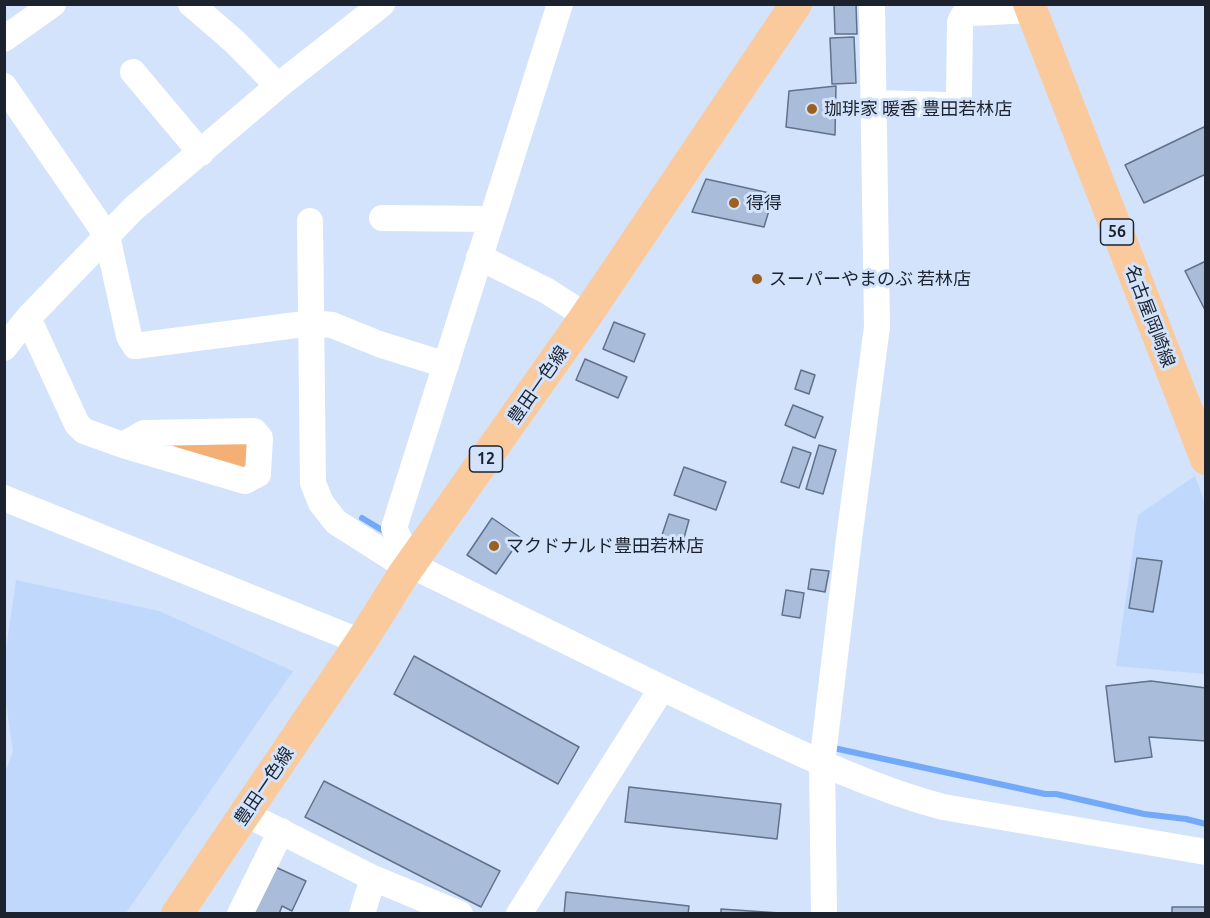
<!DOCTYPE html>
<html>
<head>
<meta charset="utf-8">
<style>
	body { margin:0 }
	#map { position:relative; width:1210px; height:918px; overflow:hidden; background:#d3e3fb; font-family:Ubuntu,sans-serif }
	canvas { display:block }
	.frame { position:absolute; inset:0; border:6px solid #1c232e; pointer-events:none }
</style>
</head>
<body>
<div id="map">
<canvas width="1210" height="918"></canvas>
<div class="frame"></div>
</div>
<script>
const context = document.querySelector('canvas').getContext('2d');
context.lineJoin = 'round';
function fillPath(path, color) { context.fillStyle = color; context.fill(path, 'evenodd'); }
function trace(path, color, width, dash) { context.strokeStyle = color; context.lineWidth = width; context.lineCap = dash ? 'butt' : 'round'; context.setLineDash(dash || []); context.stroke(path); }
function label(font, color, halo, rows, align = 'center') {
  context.font = font + ' Ubuntu,"Noto Sans JP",sans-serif'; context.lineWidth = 6; context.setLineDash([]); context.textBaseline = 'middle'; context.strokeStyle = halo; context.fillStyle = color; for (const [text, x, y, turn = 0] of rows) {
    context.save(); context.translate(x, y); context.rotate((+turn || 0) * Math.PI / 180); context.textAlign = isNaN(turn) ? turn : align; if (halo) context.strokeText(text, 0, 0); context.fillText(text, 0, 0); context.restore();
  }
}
const built = new Path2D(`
	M1195,476L1206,506L1205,674L1116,666L1138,515Z
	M16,580L159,611L293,671L126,913H5V772L13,752L5,696L4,663Z`);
const green = new Path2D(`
	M248,439L253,465L239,473L156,442Z`);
const stream = new Path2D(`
	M362,518L387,533
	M829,747L1045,794H1056L1144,814L1186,819L1206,824`);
const building = new Path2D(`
	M834,4H856L857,34H835Z
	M854,37L856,83L832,84L830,38Z
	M836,86L835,135L786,127L789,91Z
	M1206,126V174L1144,203L1125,165Z
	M706,179L774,194L764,227L692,212Z
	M1206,261V312L1185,271Z
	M614,322L645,334L634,362L603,349Z
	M585,359L627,377L618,398L576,380Z
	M801,370L815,375L809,394L795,389Z
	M793,405L823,417L815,438L785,425Z
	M819,445L836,450L823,494L806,489Z
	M793,447L811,453L799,488L781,482Z
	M684,467L726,482L716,510L674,495Z
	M669,514L689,520L682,545L661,538Z
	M492,518L521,538L496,574L467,555Z
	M1137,558L1162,561L1153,612L1129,608Z
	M811,569L829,571L825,592L808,589Z
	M786,590L804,593L800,618L782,615Z
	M414,656L579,747L558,784L394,694Z
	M1151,681L1206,688V741L1149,737L1152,757L1115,762L1106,686Z
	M324,781L500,871L481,907L305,817Z
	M629,787L781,804L777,839L625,822Z
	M271,865L306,881L292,911L282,906L279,914H246Z
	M566,892L689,906L688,914H564Z
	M1172,907H1206V914H1172Z
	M721,909L780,913V914H721Z`);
const minor = new Path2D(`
	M191,4L235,42L278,86
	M560,4L394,528L411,565C517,617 621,669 727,719C797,752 868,787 943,807L1206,852
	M4,39L53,4
	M133,72L201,153
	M4,86L107,236L129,336L135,346L312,323L332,325L379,344L446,365
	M874,103L947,105L956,103L959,96L960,22L963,16L972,13L1031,10
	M382,218L492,219
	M310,221L313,483L321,503L336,522L408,568
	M479,257L547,291L586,316
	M28,318L77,424L84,431L123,445L245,481L258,474L260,438L254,431L144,433L123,445
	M4,348L28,318L133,209L278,86L382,4
	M4,498L361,642
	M246,814L373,878L460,914
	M240,914L281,831
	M362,914L373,878
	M519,914L662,688
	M824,914L822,764L849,539L877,327L872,4`);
const major = new Path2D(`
	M1029,4L1206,459
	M177,914L361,642L403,575L586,316L796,4`);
const markers = [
	[812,109,6,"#9c6023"],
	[734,203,6,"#9c6023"],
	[757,279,6,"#9c6023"],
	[494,546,6,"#9c6023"]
];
const shields = [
	[1117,232,33],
	[486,459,33]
];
const shieldNames = [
	["56",1117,232],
	["12",486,459]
];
const poiNames = [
	["珈琲家 暖香 豊田若林店",824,109],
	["得得",746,203],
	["スーパーやまのぶ 若林店",769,279],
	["マクドナルド豊田若林店",506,546]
];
const streetNames = [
	["名古屋岡崎線",1150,316,69],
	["豊田一色線",538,385,-55],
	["豊田一色線",264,786,-56]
];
fillPath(built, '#bfd8fc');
fillPath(green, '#f4b074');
trace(stream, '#72a9f9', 6);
fillPath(building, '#a9bcd9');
trace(building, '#5f718b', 1.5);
trace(minor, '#fff', 26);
trace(major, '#faca9c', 32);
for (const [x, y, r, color] of markers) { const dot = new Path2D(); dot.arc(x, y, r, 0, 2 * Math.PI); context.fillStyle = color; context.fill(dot); trace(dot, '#d3e3fb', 2); }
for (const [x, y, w] of shields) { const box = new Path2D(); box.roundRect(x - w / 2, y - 13, w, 26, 4.5); context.fillStyle = '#d3e3fb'; context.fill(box); trace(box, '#1c232e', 1.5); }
label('bold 16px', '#1c232e', null, shieldNames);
label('18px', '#1c232e', '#d3e3fb', poiNames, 'left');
label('18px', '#1c232e', '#d3e3fb', streetNames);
</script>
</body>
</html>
